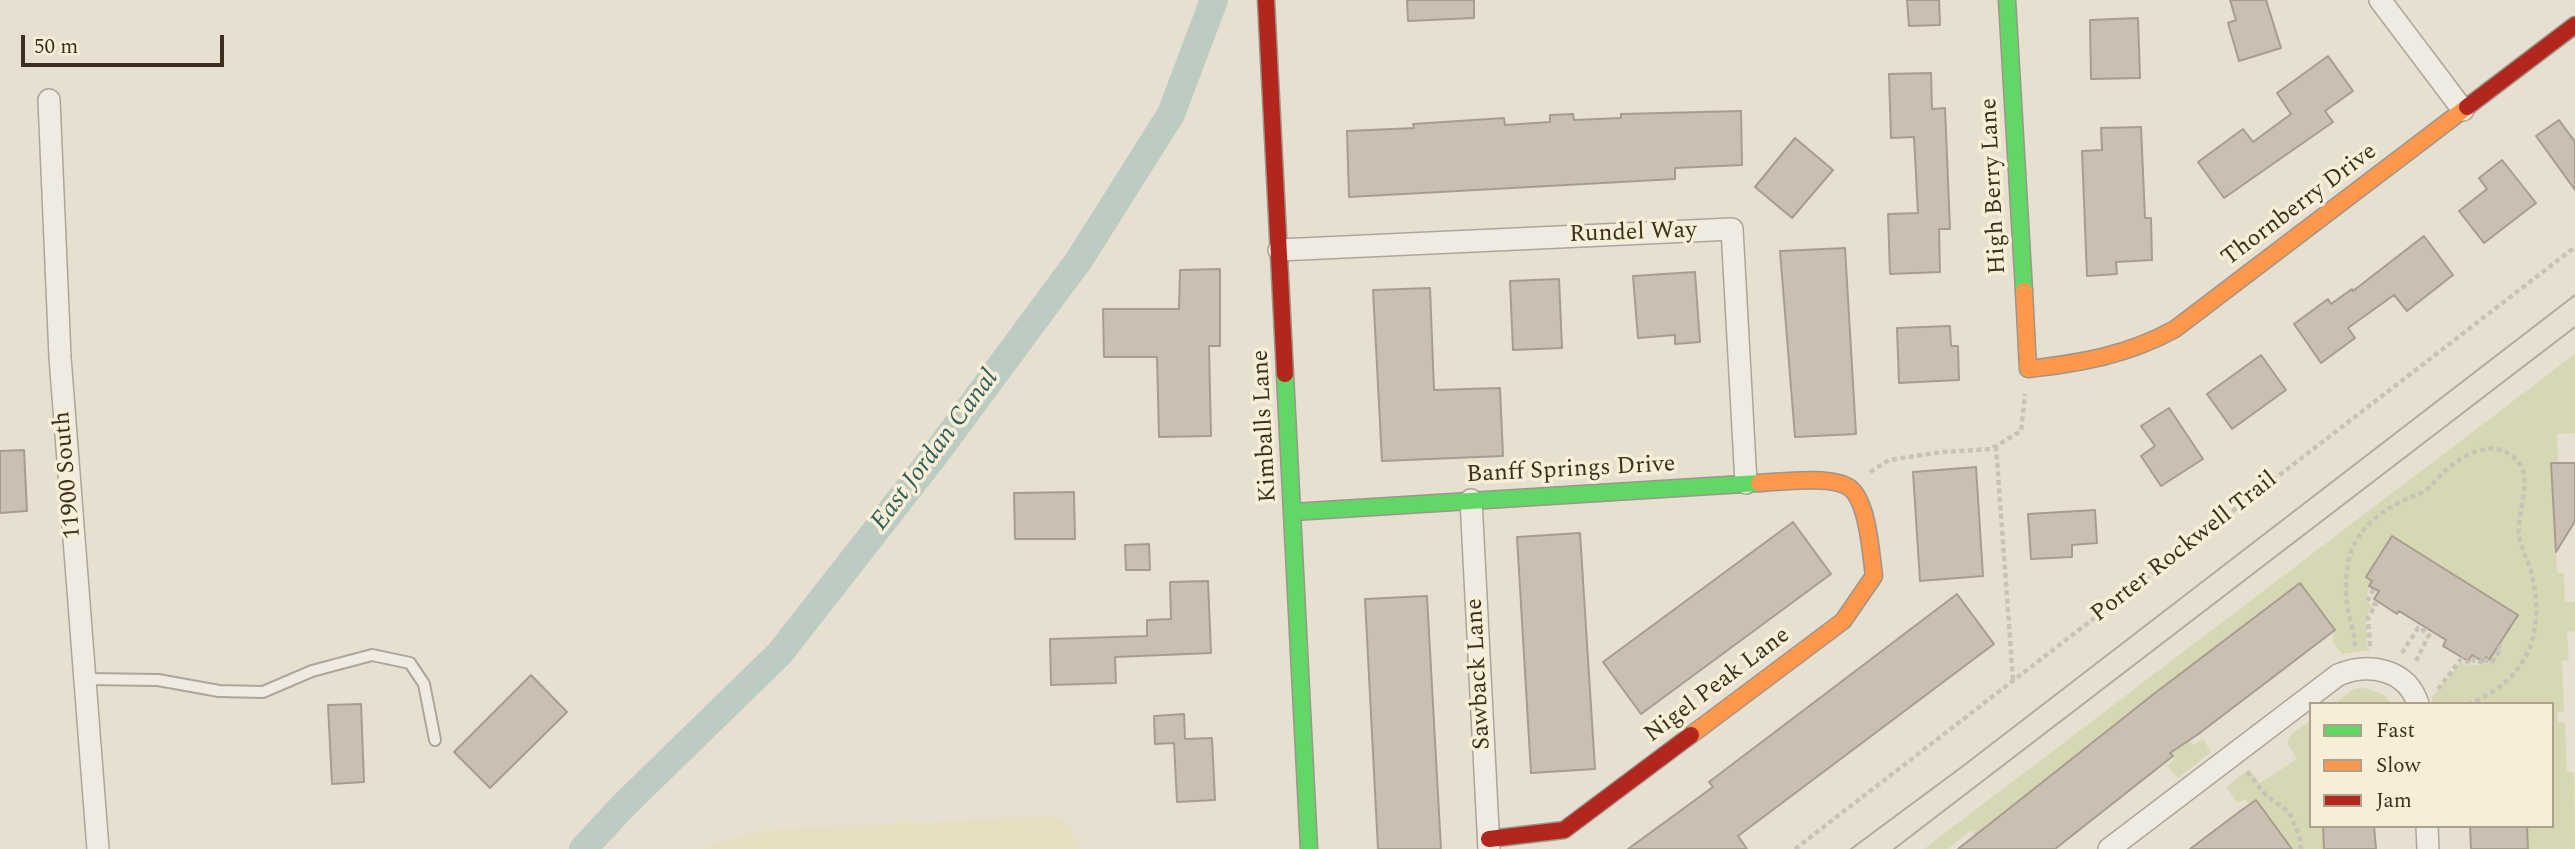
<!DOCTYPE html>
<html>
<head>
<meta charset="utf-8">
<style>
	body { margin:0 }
	#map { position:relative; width:2575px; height:849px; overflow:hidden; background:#e7e0d1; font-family:Spectral,serif }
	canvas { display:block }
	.legend { position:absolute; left:2309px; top:702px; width:245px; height:126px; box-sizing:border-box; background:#f7eed8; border:2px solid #ada18e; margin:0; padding:9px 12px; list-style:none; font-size:21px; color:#3d2e20 }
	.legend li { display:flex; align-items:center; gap:14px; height:35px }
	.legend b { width:35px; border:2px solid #ada18e }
	.scale { position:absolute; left:21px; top:35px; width:203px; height:32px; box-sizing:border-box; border:4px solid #3d2e20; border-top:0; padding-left:9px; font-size:21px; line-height:24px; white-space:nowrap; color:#3d2e20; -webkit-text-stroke:5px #f7eed8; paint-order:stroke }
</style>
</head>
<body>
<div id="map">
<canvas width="2575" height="849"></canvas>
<ul class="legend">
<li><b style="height:9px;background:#63d668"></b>Fast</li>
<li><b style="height:9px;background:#ff974d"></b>Slow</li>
<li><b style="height:9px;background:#b3261e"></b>Jam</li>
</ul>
<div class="scale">50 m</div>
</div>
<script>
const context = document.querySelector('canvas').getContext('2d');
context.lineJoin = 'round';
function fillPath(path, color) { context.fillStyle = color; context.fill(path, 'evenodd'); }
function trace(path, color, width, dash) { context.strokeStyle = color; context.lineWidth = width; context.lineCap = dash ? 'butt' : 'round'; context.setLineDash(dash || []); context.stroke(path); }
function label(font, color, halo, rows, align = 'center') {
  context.font = font + ' Spectral,serif'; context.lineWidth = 7; context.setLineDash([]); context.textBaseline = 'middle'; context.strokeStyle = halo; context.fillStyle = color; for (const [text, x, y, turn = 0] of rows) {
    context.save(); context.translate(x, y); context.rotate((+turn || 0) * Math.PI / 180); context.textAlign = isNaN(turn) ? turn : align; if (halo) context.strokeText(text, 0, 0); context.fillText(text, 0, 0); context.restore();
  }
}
const farmland = new Path2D(`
	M1048,816L1059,819L1068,825L1078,841V849H699L746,834L779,829Z`);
const green = new Path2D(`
	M2575,354V433L2557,434L2558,463H2551L2557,573H2564L2565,602H2575V631L2567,632L2569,660L2562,661L2564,712H2557L2558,722L2565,723L2567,772H2574L2575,849H2528L2527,826H2552V704H2432V697L2461,662L2467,666L2484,664L2486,660H2489L2517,615L2367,577L2372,581L2365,599L2372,606L2366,616L2367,647L2371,650L2342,654L2332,640L2335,630L2300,583L2155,692L2193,745L2203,739L2211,752L2178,778L2167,766L2175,759L2136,709L1987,849L1971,830L1948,849H1924Z
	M2364,688L2383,694L2392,704H2334L2354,689Z
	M2311,721V826H2323L2324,849H2276L2286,841L2256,800L2250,805L2245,799L2238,803L2226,787L2249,769L2260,783L2297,759L2287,743L2292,733Z`);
const canal = new Path2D(`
	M583,849L624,805L780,653L934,456L1079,260L1171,114L1214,0`);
const building = new Path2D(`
	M1407,0H1474V18L1408,21Z
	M1907,0H1939L1940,25L1909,26Z
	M2230,0H2266L2281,48L2239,61L2228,23L2236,20Z
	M2138,18L2140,78L2091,79L2090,20Z
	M2328,56L2353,91L2325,111L2333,122L2224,198L2198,162L2243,129L2253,142L2291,114L2277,93Z
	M1931,73L1932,109L1945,108L1950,229H1939L1940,272L1890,274L1888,214L1918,213L1914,137L1891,138L1889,74Z
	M1741,111L1742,165L1675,168V179L1349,197L1347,131L1414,128L1413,124L1504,118L1505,125L1550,122V115L1573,114L1574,120L1621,118V114Z
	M2559,120L2575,142V190L2536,136Z
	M2141,127L2145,218H2151L2152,260L2116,262L2117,274L2087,276L2082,151L2102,150L2101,128Z
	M1795,138L1833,170L1792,218L1755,187Z
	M2502,160L2536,203L2484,243L2459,211L2487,189L2479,178Z
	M2424,236L2453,275L2407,311L2394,295L2348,328L2355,338L2321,363L2294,324L2328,299L2331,304L2352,289L2353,291Z
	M1845,248L1856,434L1795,437L1780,251Z
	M1220,269V346H1209L1211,436L1159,437L1157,357H1104L1103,309H1179L1180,270Z
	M1695,272L1700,342L1675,344V335L1638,338L1633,276Z
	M1559,279L1562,348L1513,350L1510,281Z
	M1430,288L1434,390L1500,388L1503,456L1382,461L1373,290Z
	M1950,326L1951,346H1958L1959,380L1899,383L1897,328Z
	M2261,355L2286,390L2232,429L2207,394Z
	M2169,408L2203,459L2161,486L2141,456L2155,446L2141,426Z
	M24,450L27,511L0,513V451Z
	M2551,463H2575V521L2556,552Z
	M1976,467L1983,576L1920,581L1913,472Z
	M1074,492L1075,539H1015L1014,493Z
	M2095,510L2097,543L2072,545V557L2031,559L2028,514Z
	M1793,522L1831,574L1641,714L1603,662Z
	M1580,533L1595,769L1531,773L1517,537Z
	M2392,536L2518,615L2489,660L2486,657L2483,662L2472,655L2468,661L2443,646L2446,640L2399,611L2397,614L2374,599L2379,591L2369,586L2372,581L2366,577Z
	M1149,544L1150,570H1126L1125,545Z
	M1208,581L1211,653L1115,657L1116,683L1051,685L1050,639L1147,636V620L1171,619L1170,582Z
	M2300,583L2335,630L2197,735L2170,753L2173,756L2055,849H1958L2155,693Z
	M1957,594L1994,644L1738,836L1747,849H1628L1713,787L1709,782Z
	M1427,596L1441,849H1378L1365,599Z
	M531,675L567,712L490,788L454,752Z
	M361,704L364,782L332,784L328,705Z
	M1184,714L1185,739L1212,738L1215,800L1177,802L1174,743L1155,744L1154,716Z
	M2256,800L2292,849H2190L2239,812Z
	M2323,826H2374L2376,849H2324Z
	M2470,826H2527L2528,849H2471Z`);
const path = new Path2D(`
	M1996,446L2013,680
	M1870,472L1889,460L1943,452L1991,449L2021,431L2025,394
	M2355,646C2355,632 2349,619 2347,605C2345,587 2346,563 2353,547C2362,526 2382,511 2402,501C2410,497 2419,495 2426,490C2433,485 2438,477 2445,471C2462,456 2489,439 2511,455C2537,474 2517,508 2519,535C2521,550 2531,565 2533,580C2545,638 2524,681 2469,704
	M2370,646L2368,617L2376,605L2368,599L2374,589
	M2402,653L2418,628L2423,630
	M2416,661L2429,635L2423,630L2425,627
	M2438,689L2461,659L2471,664L2474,659L2484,664L2486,660L2492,662L2501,648L2498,646
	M2247,772L2266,795L2289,812L2299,834L2301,849
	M1795,849L2575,247`);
const lane = new Path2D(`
	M87,679L158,680L219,691L263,692L312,671L372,655L410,663L424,684L435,740`);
const street = new Path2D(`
	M2380,0L2463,110
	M49,100L60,357L98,849
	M1279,250L1732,229L1746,483
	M1471,500L1489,849
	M2427,826L2428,849
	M2109,849L2338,675C2369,662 2407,669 2418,704`);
const fast = new Path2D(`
	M2007,0L2024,291
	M1285,374L1309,849
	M1293,512L1759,483`);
const slow = new Path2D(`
	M2024,291L2028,369C2081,363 2128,355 2175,329L2467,107
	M1691,735L1843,621L1874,576C1871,554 1868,502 1850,488C1832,475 1781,482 1759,483`);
const jam = new Path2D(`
	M1266,0L1285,374
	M2467,107L2575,25
	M1489,839L1564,830L1691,735`);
const tram = new Path2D(`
	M1851,849L1963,766L2575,295
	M1894,849L2575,327`);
const streetNames = [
	["High Berry Lane",1995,186,-93],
	["Thornberry Drive",2300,206,-37],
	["Rundel Way",1633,234,-2],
	["Kimballs Lane",1266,426,-93],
	["Banff Springs Drive",1571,471,-3],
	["11900 South",69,475,-95],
	["Porter Rockwell Trail",2185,548,-38],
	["Sawback Lane",1480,674,-93],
	["Nigel Peak Lane",1718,686,-37]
];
const waterNames = [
	["East Jordan Canal",936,451,-53]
];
fillPath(farmland, '#e6dfc2');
fillPath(green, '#d6d7b3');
trace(canal, '#bcccc2', 28);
fillPath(building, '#cbbfb2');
trace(building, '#a89c90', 2);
trace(lane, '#ada599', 14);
trace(street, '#ada599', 24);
trace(fast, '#9c958a', 19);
trace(slow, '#9c958a', 19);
trace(jam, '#9c958a', 19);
trace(path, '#c8c2b9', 4.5, [5, 3.5]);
trace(lane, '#efebe3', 10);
trace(street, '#efebe3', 21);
trace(fast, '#63d668', 16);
trace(slow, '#ff974d', 16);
trace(jam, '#b3261e', 16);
trace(tram, '#afaaa2', 2);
label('24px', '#3d2e20', '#f7eed8', streetNames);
label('italic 26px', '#2f5d5a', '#f7eed8', waterNames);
</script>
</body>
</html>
